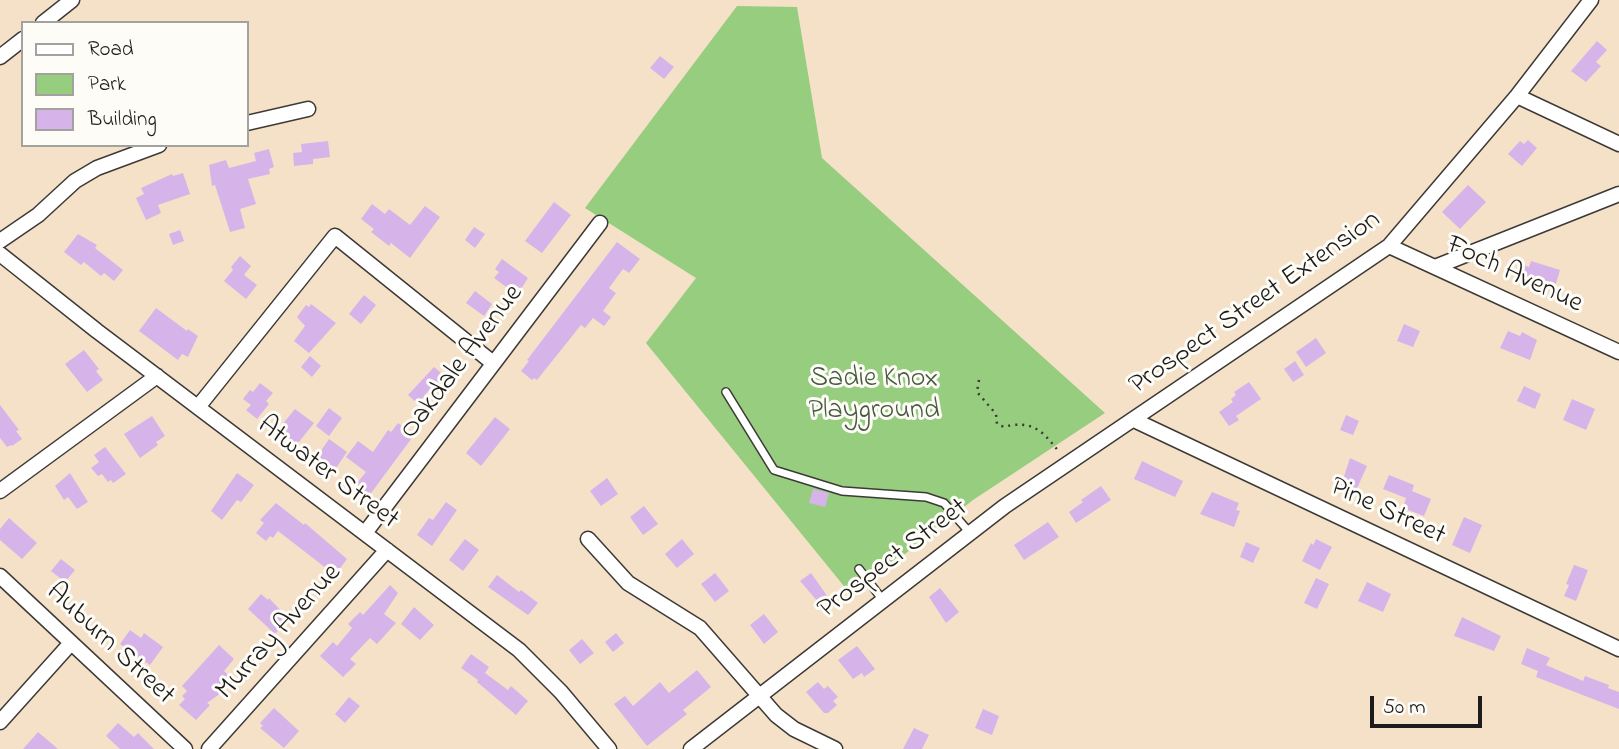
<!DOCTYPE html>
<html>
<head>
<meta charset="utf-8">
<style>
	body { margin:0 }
	#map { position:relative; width:1619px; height:749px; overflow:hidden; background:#f5e1c8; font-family:"Indie Flower",sans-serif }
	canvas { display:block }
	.legend { position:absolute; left:21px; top:21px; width:228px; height:126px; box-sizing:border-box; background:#fdfcf7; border:2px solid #a3a29f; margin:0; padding:9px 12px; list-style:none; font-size:21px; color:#1c1c1c }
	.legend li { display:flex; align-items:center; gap:14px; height:35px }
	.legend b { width:35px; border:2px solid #a3a29f }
	.scale { position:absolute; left:1370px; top:696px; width:112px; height:32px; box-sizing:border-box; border:4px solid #1c1c1c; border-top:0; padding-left:9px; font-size:21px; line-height:24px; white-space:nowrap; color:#1c1c1c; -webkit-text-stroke:5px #fdfcf7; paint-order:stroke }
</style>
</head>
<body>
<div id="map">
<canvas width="1619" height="749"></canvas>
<ul class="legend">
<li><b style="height:9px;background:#fff"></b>Road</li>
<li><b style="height:19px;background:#96cd7f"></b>Park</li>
<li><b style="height:19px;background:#d6b4ea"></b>Building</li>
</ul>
<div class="scale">50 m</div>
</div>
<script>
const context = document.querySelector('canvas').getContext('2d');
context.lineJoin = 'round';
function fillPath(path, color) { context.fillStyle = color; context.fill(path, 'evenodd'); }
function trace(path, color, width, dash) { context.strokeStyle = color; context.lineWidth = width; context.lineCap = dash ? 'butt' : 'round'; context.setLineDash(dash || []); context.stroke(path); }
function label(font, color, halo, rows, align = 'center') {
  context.font = font + ' "Indie Flower",sans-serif'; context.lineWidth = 6; context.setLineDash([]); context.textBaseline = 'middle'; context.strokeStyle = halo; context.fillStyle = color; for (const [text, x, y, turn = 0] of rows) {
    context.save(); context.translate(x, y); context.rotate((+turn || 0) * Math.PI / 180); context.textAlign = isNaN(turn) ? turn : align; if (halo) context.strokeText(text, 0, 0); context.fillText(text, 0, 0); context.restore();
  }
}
const green = new Path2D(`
	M737,6L797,7L822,158L1105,413L973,500L852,596L646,343L696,278L585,208Z`);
const building = new Path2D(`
	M1597,41L1607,50L1596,62L1601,66L1586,82L1571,71Z
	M660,56L674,67L664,79L650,68Z
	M1528,140L1537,148L1522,166L1508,154L1520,141L1524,144Z
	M328,141L330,157L313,159V164L294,166L293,153L302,152L301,144Z
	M269,149L274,167L269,169L270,174L248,179L256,204L240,209L245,228L230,232L215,185L212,186L209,165L226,160L229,168L256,161L254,153Z
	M183,173L190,194L158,205L161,213L146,220L136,198L144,194L141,188L172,174L173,176Z
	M1468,185L1486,202L1460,229L1442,212Z
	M554,202L571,215L542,253L525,241Z
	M372,204L385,214L389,209L410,225L425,206L440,217L410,258L391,243L389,246L371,232L374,229L361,219Z
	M474,227L485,234L475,248L465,240Z
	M180,230L184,241L173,245L169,234Z
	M78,234L97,245L95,248L123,270L114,281L104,273L101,276L84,262L81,265L64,252Z
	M617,242L640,259L629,273L623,269L609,288L616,293L603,311L611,317L604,326L593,318L585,328L581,325L537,380L534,378L532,380L521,371L529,361L527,360Z
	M240,256L251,266L244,275L257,285L246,299L224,281L233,270L231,267Z
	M502,259L528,278L521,289L517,286L513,292L494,278L499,272L495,269Z
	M1531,261L1560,270L1555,287L1520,277L1524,265L1529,267Z
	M475,291L492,304L484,316L466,303Z
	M364,295L376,305L361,324L349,314Z
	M311,304L336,323L309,353L294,341L305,326L297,317L306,305L309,307Z
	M156,308L187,331L188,329L198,336L188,357L182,354L178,360L139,331Z
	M1404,324L1420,331L1413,347L1397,341Z
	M1508,331L1520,336L1522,332L1537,340L1530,360L1500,348Z
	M1316,338L1326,353L1306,367L1296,352Z
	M84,350L99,369L96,371L103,380L87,392L65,364Z
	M310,356L321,366L312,377L301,367Z
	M1295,361L1304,375L1293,382L1284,369Z
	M434,367L447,378L433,395L428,391L418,404L408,395Z
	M1249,382L1261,399L1236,416L1239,420L1229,426L1219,412L1233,402L1231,399L1236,395L1234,392Z
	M260,383L273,393L266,401L269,404L257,419L246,410L251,405L243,399L250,390L253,392Z
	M1524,386L1541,394L1535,409L1517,401Z
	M1572,399L1595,409L1586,430L1563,420Z
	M0,405L19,430L16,431L22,439L12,446L11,445L7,447L0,438Z
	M329,408L342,418L329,436L316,426Z
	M295,409L314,423L295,447L276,432Z
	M1346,415L1359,421L1353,435L1340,430Z
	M152,416L165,436L156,442L158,445L140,458L124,434Z
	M495,417L510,429L481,466L466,453Z
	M398,423L414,435L363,504L349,493L366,472L346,457L358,441L373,452L388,430L391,432Z
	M329,439L347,452L332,474L314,461Z
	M105,447L126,474L113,483L111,480L108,482L102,474L98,476L91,468L99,462L94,455Z
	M1350,458L1367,466L1354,495L1340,489Z
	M1142,461L1183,481L1175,497L1134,479Z
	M70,473L88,502L77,509L68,497L64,500L55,486Z
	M237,473L254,485L241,502L237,500L222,520L211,511Z
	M1389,475L1414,485L1412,491L1431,499L1424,516L1403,508L1406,498L1383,489Z
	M607,478L618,494L601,506L590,491Z
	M1101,486L1111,500L1076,523L1069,512L1083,502L1081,500Z
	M813,489L829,493L825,507L809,503Z
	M1212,492L1239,503L1236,510L1240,511L1234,527L1200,514Z
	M446,502L457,510L432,546L417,535L429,518L433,520Z
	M276,503L304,525L305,523L347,559L335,575L278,531L273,538L270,536L266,541L256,533L264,523L260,520Z
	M644,506L658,524L643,535L630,517Z
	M1464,517L1482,525L1470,553L1452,545Z
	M9,518L37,543L22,559L0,540V529Z
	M1048,522L1059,537L1024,560L1014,545Z
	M465,539L479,550L463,571L449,560Z
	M682,539L694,554L677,568L665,554Z
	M1316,539L1332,547L1320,570L1302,561L1311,543L1313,545Z
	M1246,542L1260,548L1253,563L1240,557Z
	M61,559L75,570L65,582L51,571Z
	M1574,565L1588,570L1576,601L1564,596L1569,585L1566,584Z
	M715,573L729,591L715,602L701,584Z
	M811,573L828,597L819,603L800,581Z
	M497,575L519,592L521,590L538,603L528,615L488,587Z
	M1316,578L1329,584L1317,609L1304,603Z
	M1367,582L1391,594L1383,612L1358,601Z
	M390,585L398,593L384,614L396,623L377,644L370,638L350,659L356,664L343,677L320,656L333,642L337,646L352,628L348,624L360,612L363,615Z
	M940,588L959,612L946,623L929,597Z
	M261,594L268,600L269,598L289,619L275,634L248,609Z
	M414,607L434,625L420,640L401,624Z
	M764,614L778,632L764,644L750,625Z
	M1462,617L1501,636L1494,651L1454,636Z
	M130,630L141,638L144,633L163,647L150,665L120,644Z
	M616,633L624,643L613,652L605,642Z
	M582,639L594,653L580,664L569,650Z
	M219,645L234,659L224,671L233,679L224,691L207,703L210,705L196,720L179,705L185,699L182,696L187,691L182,686Z
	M857,646L875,669L864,677L862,673L853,679L838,660Z
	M1527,648L1550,658L1546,665L1583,681L1585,676L1609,685L1608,688L1619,692V709L1536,677L1538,671L1521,664Z
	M471,654L489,667L485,673L508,690L511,686L528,701L516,715L477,682L478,680L461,668Z
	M697,670L711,687L683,710L687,714L647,746L614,704L625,696L633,706L660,682L669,693Z
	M818,682L824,689L828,686L838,697L833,701L837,705L828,713H824L806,692Z
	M349,697L360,706L345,723L335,714Z
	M274,708L299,731L284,748L260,728L263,726L260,723Z
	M983,709L999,716L992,735L975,728Z
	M118,723L134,737L138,733L154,749H120L106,736Z
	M914,728L929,735L922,749H903Z
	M38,732L58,749H23Z`);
const path = new Path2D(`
	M979,380L977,392L996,414L997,424C1004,428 1006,426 1013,425C1037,422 1046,436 1060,453`);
const service = new Path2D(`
	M726,392L774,470L842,491L926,497L944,503L970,533
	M859,569L882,599`);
const minor = new Path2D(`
	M43,23L72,0
	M0,57L23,39
	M1517,96L1619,144
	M247,123L308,109
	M0,241L38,215L75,181L97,168L159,145
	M1389,246L1619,352
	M0,254L97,331L519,650L561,692L609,749
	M1435,267L1619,194
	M198,407L335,236L493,363
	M1134,420L1619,649
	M0,491L157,376
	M365,533L600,223
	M588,539L628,583L700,628L776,715L794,729L835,749
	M0,576L185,749
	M0,722L71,643
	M209,749L387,550
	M691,749L1005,506L1389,246L1517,96L1591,0`);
const streetNames = [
	["Foch Avenue",1514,276,25],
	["Prospect Street Extension",1256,304,-35],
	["Oakdale Avenue",463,363,-53],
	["Atwater Street",327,474,37],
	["Pine Street",1387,513,25],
	["Prospect Street",894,560,-37],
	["Murray Avenue",280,633,-48],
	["Auburn Street",109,645,43]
];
const parkNames = [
	["Sadie Knox",874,380],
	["Playground",874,412]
];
fillPath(green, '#96cd7f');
fillPath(building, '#d6b4ea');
trace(service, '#3d3a36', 10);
trace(minor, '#3d3a36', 17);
trace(path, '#3d3a36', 2.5, [2, 5]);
trace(service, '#fff', 7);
trace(minor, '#fff', 14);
label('28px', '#1c1c1c', '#fdfcf7', streetNames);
label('28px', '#475a3f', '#fdfcf7', parkNames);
</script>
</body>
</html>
